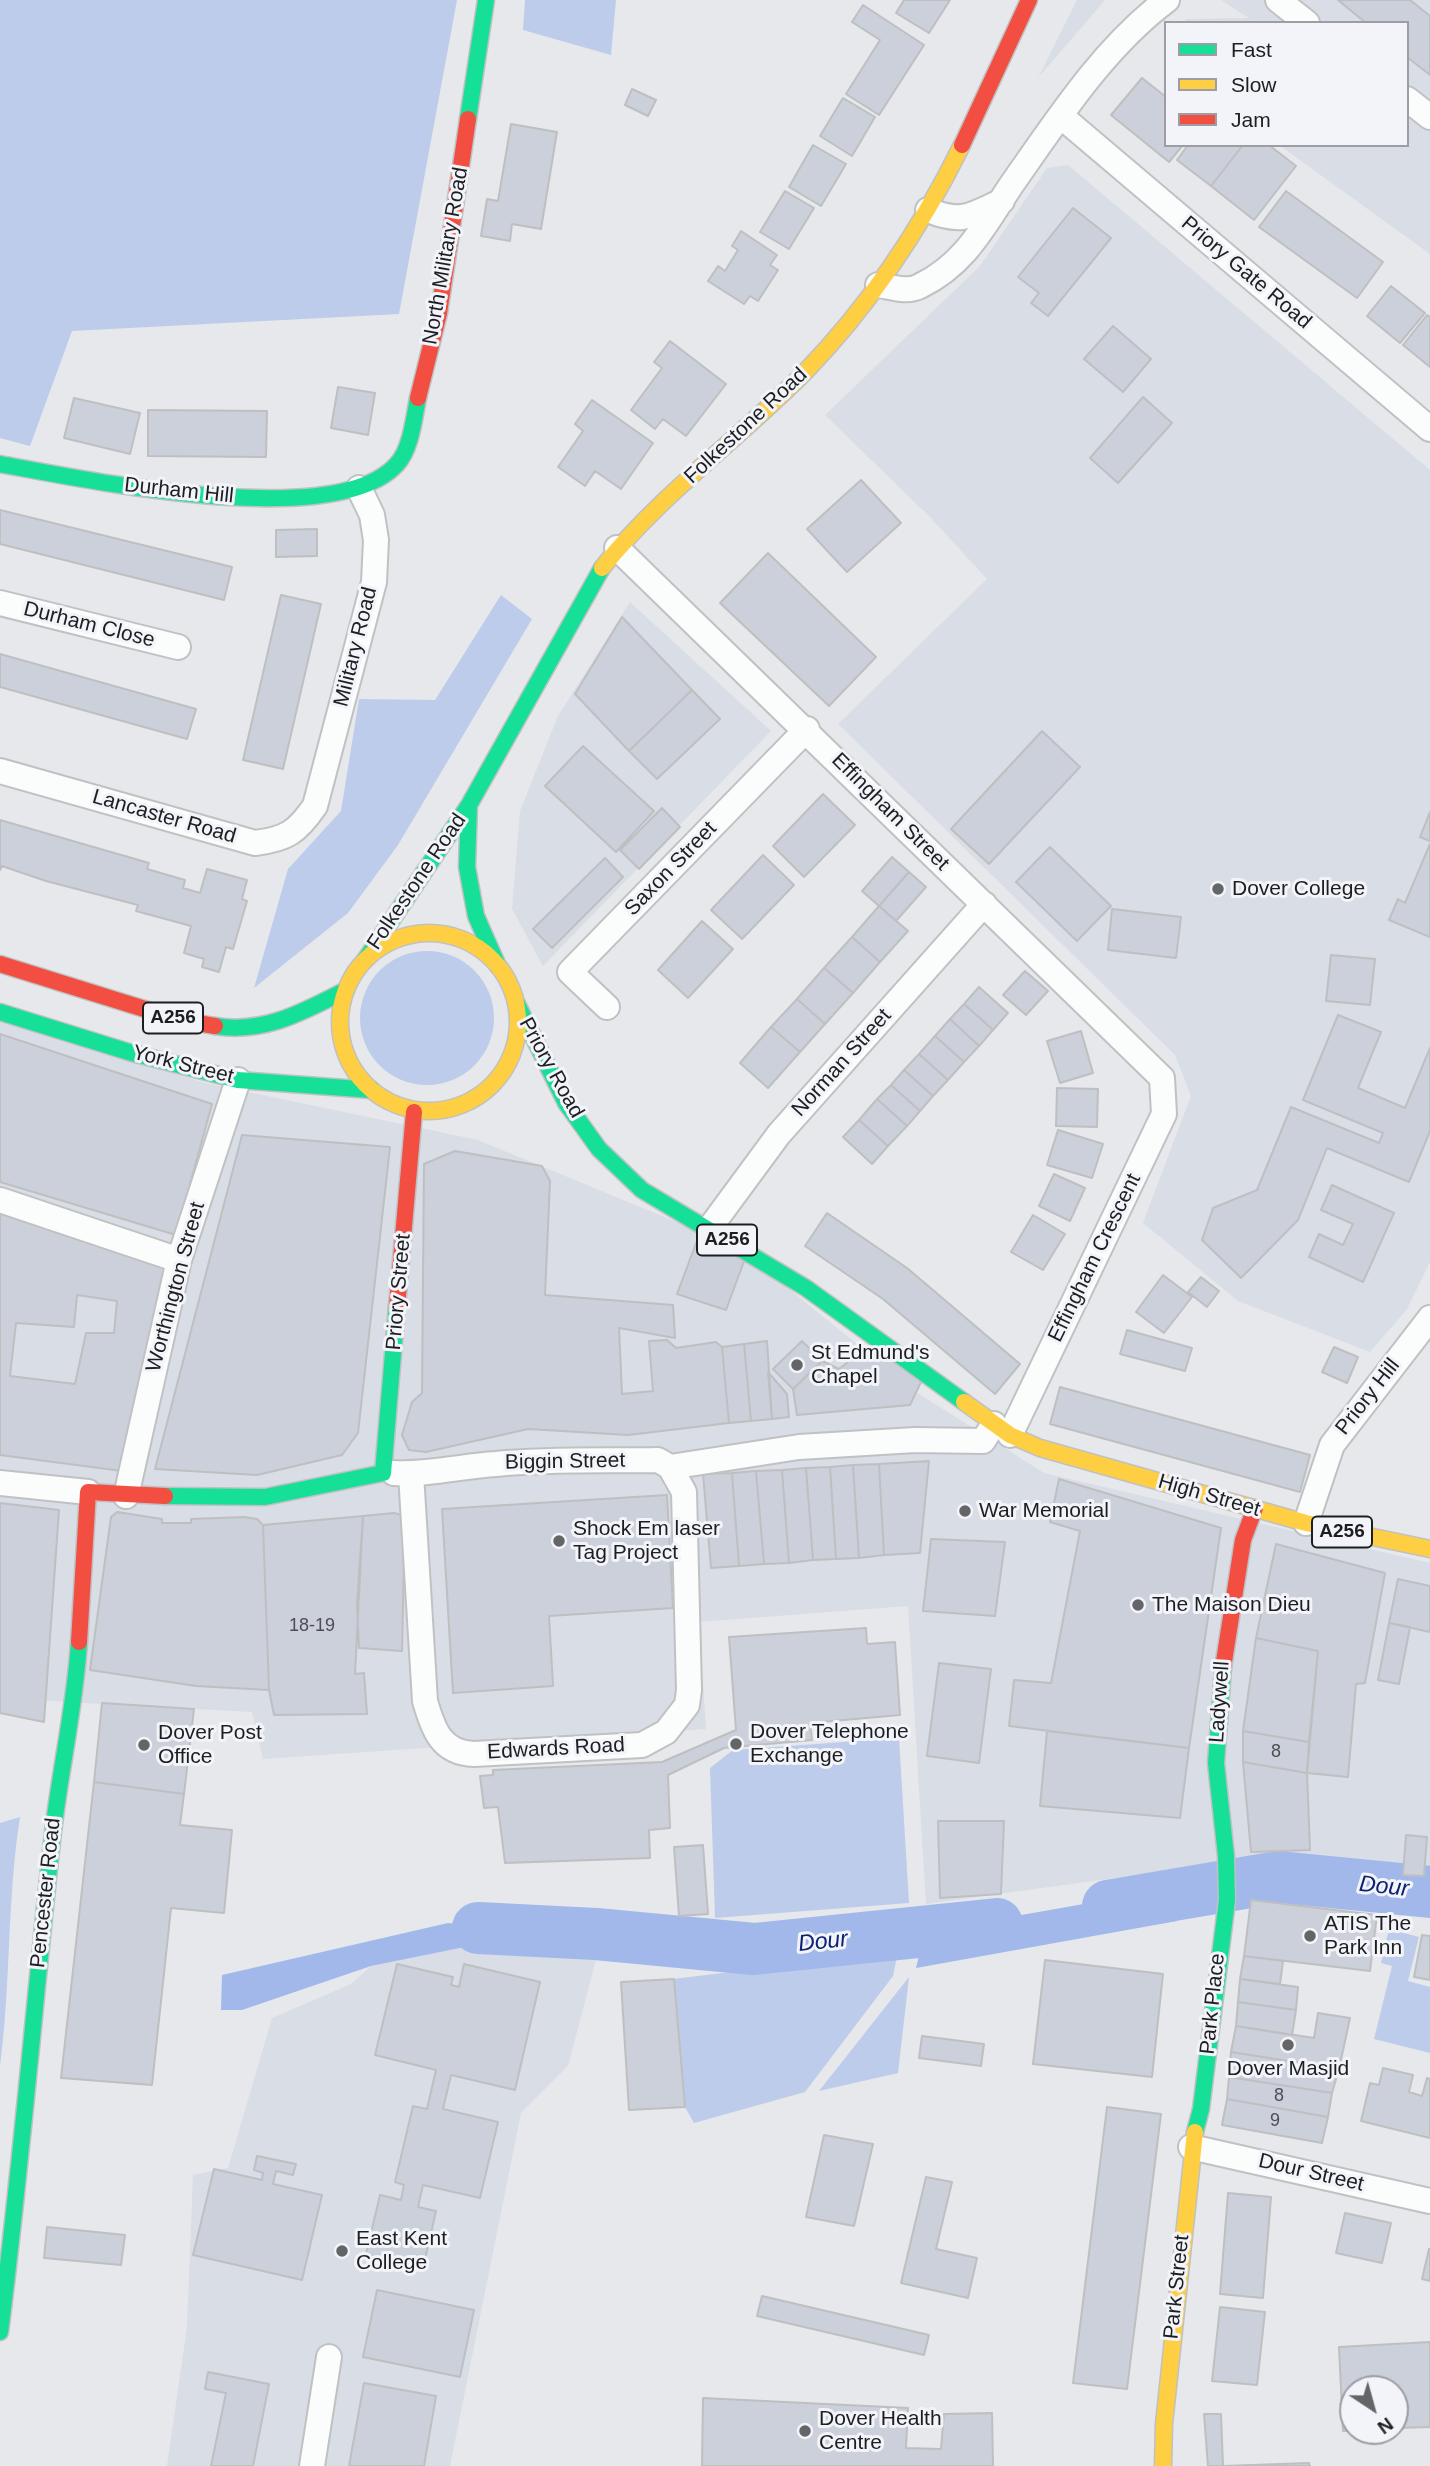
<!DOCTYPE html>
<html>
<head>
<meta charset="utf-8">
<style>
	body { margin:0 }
	#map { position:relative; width:1430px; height:2466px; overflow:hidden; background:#e6e8eb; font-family:Helvetica,sans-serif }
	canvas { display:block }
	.legend { position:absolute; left:1164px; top:21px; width:245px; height:126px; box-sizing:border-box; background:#f2f4fa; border:2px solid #9d9ea3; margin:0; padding:9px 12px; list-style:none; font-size:21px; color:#1d1e20 }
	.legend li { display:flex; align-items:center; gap:14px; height:35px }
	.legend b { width:35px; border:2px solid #9d9ea3 }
	.north { position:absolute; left:1339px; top:2375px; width:70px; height:70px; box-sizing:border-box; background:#f2f4fa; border:2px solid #9d9ea3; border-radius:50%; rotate:144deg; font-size:19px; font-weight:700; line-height:28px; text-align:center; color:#1d1e20 }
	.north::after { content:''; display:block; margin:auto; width:24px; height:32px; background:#636567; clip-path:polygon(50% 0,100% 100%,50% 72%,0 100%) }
</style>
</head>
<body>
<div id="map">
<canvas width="1430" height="2466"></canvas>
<ul class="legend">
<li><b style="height:9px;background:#16e098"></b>Fast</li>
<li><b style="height:9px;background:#ffcf43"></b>Slow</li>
<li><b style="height:9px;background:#f24e42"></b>Jam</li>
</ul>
<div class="north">N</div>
</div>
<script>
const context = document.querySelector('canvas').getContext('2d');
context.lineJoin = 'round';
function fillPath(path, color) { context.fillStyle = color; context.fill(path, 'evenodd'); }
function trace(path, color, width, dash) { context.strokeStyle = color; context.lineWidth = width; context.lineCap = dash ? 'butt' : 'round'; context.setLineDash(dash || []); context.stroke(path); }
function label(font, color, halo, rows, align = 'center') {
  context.font = font + ' Helvetica,sans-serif'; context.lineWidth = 6; context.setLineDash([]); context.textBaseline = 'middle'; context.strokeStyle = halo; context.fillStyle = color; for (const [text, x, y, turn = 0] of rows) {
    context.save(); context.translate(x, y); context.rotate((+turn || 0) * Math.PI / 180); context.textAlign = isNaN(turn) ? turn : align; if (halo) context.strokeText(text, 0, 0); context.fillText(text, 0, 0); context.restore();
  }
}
const built = new Path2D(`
	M1077,0H1105L1038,78Z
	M1221,0H1430V254L1279,145H1407V23H1182L1186,19L1249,18Z
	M1068,165L1430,470V1262L1407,1309L1370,1352L1238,1301L1143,1223L1191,1096L1175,1055L838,724L987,579L931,518L825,415L980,266L1047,168Z
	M630,602L771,731L543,966L512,909L520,811L558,716Z
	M0,1019L205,1083L478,1140L737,1247L916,1392L1044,1473L1430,1563V1872L1180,1869L926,1904L908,1606L699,1622L706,1729L263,1759L252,1712L194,1709L152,2085L61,2078L102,1704L0,1698Z
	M465,1947L597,1956L568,2066L521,2113L450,2466H167L187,2327L193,2175L228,2168L272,2018L351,1984L371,1966Z`);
const green = new Path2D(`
	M0,0H457L399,314L72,331L30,446L0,438Z
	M525,0H616L611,55L523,30Z
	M501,595L532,619L398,845L348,913L254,988L288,869L341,811L359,699L435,700Z
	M360 1018a67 67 0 1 1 134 0a67 67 0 1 1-134 0Z
	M899,1738L909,1903L715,1918L710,1768L733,1750Z
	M20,1817C7,1899 11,1983 0,2066V1823Z
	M1389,1929L1419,1937L1408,1981L1430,1987V2053L1374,2039L1392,1966L1381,1963Z
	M898,1951L893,1976L805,2092L694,2123L685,2107L674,1979Z
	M909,1977L898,2073L819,2091Z`);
const water = new Path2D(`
	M1180,1887L1177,1921L916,1968L925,1932Z
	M448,1923L754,1949L898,1931L895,1955L696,1966L465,1947L371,1966L242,2010H221L222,1975Z`);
const river = new Path2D(`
	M1108,1906L1279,1877L1430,1892
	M478,1928L596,1934L754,1949L997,1924`);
const building = new Path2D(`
	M904,0H950L929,33L896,13Z
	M1338,0H1410L1430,16V75L1407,57V23H1366Z
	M863,5L924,45L879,115L846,94L880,40L852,22Z
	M1142,78L1166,97V145H1183L1169,162L1111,115Z
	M632,89L656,100L648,116L625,105Z
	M843,98L875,117L852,156L820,136Z
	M511,124L557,132L541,229L512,224L510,241L481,236L487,199L498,201Z
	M813,145L846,164L821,206L789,187Z
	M1188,145H1243L1211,186L1177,160Z
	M1243,145H1269L1296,166L1254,220L1211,186Z
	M785,191L814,208L789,249L760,232Z
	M1286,191L1383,262L1357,298L1259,227Z
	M1073,208L1111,238L1048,316L1031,303L1039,293L1018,277Z
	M741,231L777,255L770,265L778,270L758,301L750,296L744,304L708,281L718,266L725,271L738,250L732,246Z
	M1391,286L1425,313L1400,343L1367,316Z
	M1427,315L1430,317V367L1403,345Z
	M1113,326L1151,359L1123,392L1084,359Z
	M670,341L726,384L686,436L663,419L655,429L631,410L662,368L654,362Z
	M338,387L375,393L368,435L331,428Z
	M1143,397L1172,423L1118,483L1090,458Z
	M74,398L140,413L130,454L64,438Z
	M592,400L653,443L621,489L595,471L585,486L558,467L583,431L575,424Z
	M148,410L267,411L266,457L148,456Z
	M861,480L901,523L847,572L807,529Z
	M0,510L232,567L224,600L0,544Z
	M317,529V556L276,557V530Z
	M768,553L876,657L829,706L720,603Z
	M281,595L321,604L283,769L243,760Z
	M622,617L692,690L629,751L575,694Z
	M0,654L196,709L187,739L0,687Z
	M692,690L720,719L657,779L629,751Z
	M1042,731L1080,767L989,864L951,829Z
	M583,746L654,811L616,852L545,786Z
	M823,794L855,825L804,877L773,846Z
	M662,808L680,827L639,869L620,850Z
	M1430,812V841L1420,837Z
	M0,820L149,863L147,869L185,880L183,888L200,893L207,869L247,880L242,899L247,901L233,949L226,947L219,972L202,967L204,959L184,953L191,926L136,911L138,905L46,881L2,866L0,870Z
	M1430,844V937L1389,920L1398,899L1405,903Z
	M1050,847L1111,906L1077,941L1016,882Z
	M763,855L794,885L742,939L711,910Z
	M892,857L909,872L879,906L862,891Z
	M605,858L623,877L552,948L533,929Z
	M909,872L926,887L896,921L879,906Z
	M879,906L908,931L880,962L852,937Z
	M1112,909L1181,917L1176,958L1108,950Z
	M702,921L733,949L688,998L658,970Z
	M852,937L880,962L853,993L824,968Z
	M1331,955L1375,959L1370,1005L1326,1001Z
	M824,968L853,993L825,1024L797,999Z
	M1025,971L1048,991L1026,1015L1003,995Z
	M979,987L1008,1013L993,1030L964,1004Z
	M797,999L825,1024L800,1052L771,1027Z
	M964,1004L993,1030L979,1046L950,1019Z
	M1338,1015L1381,1032L1358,1088L1405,1108L1430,1048V1131L1409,1182L1327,1148L1298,1220L1241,1278L1202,1240L1213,1208L1257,1190L1291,1107L1379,1143L1383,1133L1303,1100Z
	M950,1019L979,1046L964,1062L935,1036Z
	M771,1027L800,1052L768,1088L740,1063Z
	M1081,1031L1093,1073L1060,1083L1047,1041Z
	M0,1034L212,1104L176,1235L0,1182Z
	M935,1036L964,1062L948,1080L919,1054Z
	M919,1054L948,1080L933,1096L904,1070Z
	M904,1070L933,1096L920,1111L891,1085Z
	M891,1085L920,1111L907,1126L877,1099Z
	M1057,1088L1098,1089L1097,1127L1056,1126Z
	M877,1099L907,1126L888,1146L859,1120Z
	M859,1120L888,1146L872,1164L843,1137Z
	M1058,1130L1103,1144L1092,1178L1047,1165Z
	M242,1135L390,1147L358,1433L342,1455L257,1475L155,1469Z
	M455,1151L542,1166L550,1181L545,1295L673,1305L675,1338L619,1328L622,1394L653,1391L649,1341L667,1340L676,1348L716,1342L722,1347L729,1423L628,1435L528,1429L426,1452L409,1450L402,1435L412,1402L422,1393L424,1164Z
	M1054,1174L1085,1188L1070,1221L1039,1206Z
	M1332,1185L1394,1213L1363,1282L1309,1257L1319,1234L1343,1245L1353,1224L1321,1210Z
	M0,1208L166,1259L122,1471L0,1455ZM77,1295L117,1301L114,1333H86L75,1384L10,1376L16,1323L74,1327Z
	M827,1213L907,1268L1020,1364L995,1394L883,1299L805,1246Z
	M1033,1215L1065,1234L1043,1270L1011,1252Z
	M698,1238L746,1256L726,1310L677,1294Z
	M1163,1275L1192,1297L1164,1333L1136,1312Z
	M1201,1277L1219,1291L1207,1307L1188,1292Z
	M1127,1330L1192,1348L1185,1371L1120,1354Z
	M767,1341L772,1419L751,1421L744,1344Z
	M802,1341L822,1361L793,1389L773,1369Z
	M744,1344L751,1421L729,1423L722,1347Z
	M870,1345L922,1380L910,1405L797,1415L793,1389L822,1361L839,1369Z
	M1334,1347L1358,1357L1347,1383L1322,1372Z
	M768,1372L787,1394L789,1417L772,1419Z
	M1060,1387L1310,1455L1300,1492L1050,1424Z
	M929,1461L920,1553L884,1555L879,1464Z
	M879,1464L884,1555L859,1558L853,1465Z
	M853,1465L859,1558L836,1559L830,1467Z
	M830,1467L836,1559L813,1560L806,1468Z
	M806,1468L813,1560L789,1563L782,1470Z
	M782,1470L789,1563L764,1564L756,1471Z
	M756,1471L764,1564L739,1566L732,1473Z
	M732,1473L739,1566L711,1568L703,1474Z
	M1059,1479L1221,1528L1189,1748L1009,1726L1014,1680L1051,1683L1080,1531L1050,1522Z
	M667,1495L673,1608L549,1616L553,1686L453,1693L442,1509Z
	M0,1503L59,1510L44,1722L0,1713Z
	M117,1512L162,1519V1523H191V1519L244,1517L257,1519L263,1525L269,1690L196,1686L90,1670L111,1517Z
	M394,1513L405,1516L402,1651L359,1648L357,1604L363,1516Z
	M363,1516L355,1674L364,1673L367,1714L274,1715L269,1690L263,1525Z
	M931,1539L1005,1542L995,1616L923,1611Z
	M1276,1544L1385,1573L1365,1683L1356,1684L1348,1777L1307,1773L1318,1651L1256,1638Z
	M1398,1579L1430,1586V1632L1389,1623Z
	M1389,1623L1410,1627L1399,1684L1378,1680Z
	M866,1628L867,1644L895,1642L900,1715L810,1723L812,1740L724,1748L668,1775L670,1828L649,1830L650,1858L505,1863L498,1807L484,1808L480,1776L493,1775V1770L662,1762L736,1730L729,1637Z
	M1256,1638L1318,1651L1309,1742L1243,1731Z
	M939,1663L991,1669L979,1763L927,1756Z
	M102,1703L194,1709L184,1794L94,1782Z
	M1047,1731L1189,1748L1180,1818L1040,1806Z
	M1243,1731L1309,1742L1307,1773L1243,1762Z
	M1243,1762L1307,1773L1310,1850L1251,1852Z
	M94,1782L184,1794L180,1825L232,1830L224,1913L171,1908L152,2085L61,2078Z
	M938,1821H1004L1001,1894L940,1898Z
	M1406,1835L1427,1837L1424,1876L1403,1875Z
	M703,1845L708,1914L679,1916L674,1847Z
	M1251,1900L1377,1915L1370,1971L1244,1956Z
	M1422,1935L1430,1936V1980L1414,1977Z
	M1244,1956L1283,1961L1280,1984L1240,1979Z
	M1045,1960L1163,1974L1152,2077L1033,2064Z
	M397,1964L453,1977L451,1985L459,1987L464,1964L540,1982L515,2090L451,2075L443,2109L498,2122L480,2198L423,2185L418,2207L436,2211L423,2268L366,2254L380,2195L401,2200L404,2185L395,2182L413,2106L427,2109L436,2070L375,2055Z
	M674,1979L685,2107L629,2110L621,1982Z
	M1240,1979L1298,1987L1296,2010L1238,2002Z
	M1238,2002L1296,2010L1292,2035L1236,2026Z
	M1318,2013L1350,2018L1339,2069L1231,2052L1236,2026L1314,2038Z
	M922,2036L984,2044L981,2066L919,2058Z
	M1231,2052L1339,2069L1332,2093L1229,2077Z
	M1383,2068L1413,2075L1409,2092L1422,2096L1427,2078L1430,2079V2138L1361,2121L1370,2083L1379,2085Z
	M1229,2077L1332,2093L1328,2117L1227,2099Z
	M1227,2099L1328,2117L1322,2143L1222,2125Z
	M1107,2107L1161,2114L1127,2389L1073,2383Z
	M824,2135L873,2144L854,2226L806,2217Z
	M257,2156L296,2164L293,2175L276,2171L273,2184L322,2195L302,2280L193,2255L214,2169L262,2180L263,2173L254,2170Z
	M926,2177L952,2182L936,2249L977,2258L968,2298L901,2283Z
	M1228,2193L1271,2197L1263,2298L1220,2294Z
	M1345,2213L1391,2223L1382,2263L1336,2253Z
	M47,2227L125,2235L121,2265L44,2258Z
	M1429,2249H1430V2281L1422,2279Z
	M377,2290L474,2310L460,2377L363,2357Z
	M762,2296L929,2335L924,2355L757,2316Z
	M1220,2307L1265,2312L1257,2385L1212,2381Z
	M1430,2342V2427L1395,2428V2389H1353V2431H1343L1339,2347Z
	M208,2372L269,2384L253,2466H211L226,2393L205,2389Z
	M364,2383L436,2396L424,2466H349Z
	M703,2398L908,2408L906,2448L941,2449L944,2414L992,2413L993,2466H702Z
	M1204,2414H1221L1223,2466L1309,2463L1310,2466H1208Z`);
const street = new Path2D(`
	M1278,0L1307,23
	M1407,99L1430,117
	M1062,117L1430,429
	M928,210C962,224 970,216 1002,201
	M878,285C892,287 907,293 920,286C966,264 985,224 1012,184C1057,120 1104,47 1167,0
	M617,548L1162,1078L1164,1114L1010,1435
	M0,603L178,647
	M0,771L255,843C287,839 297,832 315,806L374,582L376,540L372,515L359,488
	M607,1007L570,972L807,729
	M0,1200L179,1260
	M709,1229L779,1134L984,904
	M394,1473C429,1475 462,1466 496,1464C550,1459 604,1461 658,1460L670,1467L799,1447L915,1440L983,1441L994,1424
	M411,1474L425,1701C433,1729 441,1753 474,1754L642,1745L666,1732L687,1705L689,1690L684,1492L670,1467
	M0,1483L88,1492
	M126,1496L179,1260L238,1080
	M1306,1523L1332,1445L1430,1318
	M1191,2147L1430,2201
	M312,2466L329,2357`);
const fast = new Path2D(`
	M468,119L486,0
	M0,464C83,479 336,533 397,464C411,449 414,418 418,398
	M469,805L467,867L476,916L498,966
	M365,960L469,805L602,568
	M517,1004L566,1103L599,1149L642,1190L806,1288L964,1402
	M0,1012L132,1053L238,1080L372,1090
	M215,1026C264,1034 303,1012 346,990
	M165,1496L265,1497L383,1473L397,1306
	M1195,2132L1201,2109L1227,1900L1226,1856L1216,1763L1223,1668
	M0,2332C21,2169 34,2005 52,1841C59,1774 75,1709 79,1642`);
const slow = new Path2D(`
	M602,568C662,493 739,439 805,372C870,305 921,228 962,145
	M340 1022a89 89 0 1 1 178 0a89 89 0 1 1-178 0Z
	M964,1402L1010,1435L1040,1448L1306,1523L1430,1549
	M1163,2466L1164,2424L1195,2132`);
const jam = new Path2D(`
	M962,145L1029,0
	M418,398L439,313L468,119
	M0,964L180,1020L215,1026
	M397,1306L414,1112
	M79,1642L88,1492L165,1496
	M1223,1668L1243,1540L1255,1508`);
const markers = [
	[1218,889,7,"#636567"],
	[797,1365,7,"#636567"],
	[965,1511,7,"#636567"],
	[559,1541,7,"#636567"],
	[1138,1605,7,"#636567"],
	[736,1744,7,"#636567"],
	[144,1745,7,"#636567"],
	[1310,1936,7,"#636567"],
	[1288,2045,7,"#636567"],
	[342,2251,7,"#636567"],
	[805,2431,7,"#636567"]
];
const numberNames = [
	["18-19",312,1626],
	["8",1276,1752],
	["8",1279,2096],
	["9",1275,2121]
];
const shields = [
	[173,1018,60],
	[727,1240,60],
	[1342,1532,60]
];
const shieldNames = [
	["A256",173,1018],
	["A256",727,1240],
	["A256",1342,1532]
];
const streetNames = [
	["North Military Road",446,256,-80],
	["Priory Gate Road",1246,273,40],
	["Folkestone Road",746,426,-43],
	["Durham Hill",179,491,6],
	["Durham Close",89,625,14],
	["Military Road",356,647,-76],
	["Effingham Street",890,812,45],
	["Lancaster Road",164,817,16],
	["Saxon Street",671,869,-46],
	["Folkestone Road",417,882,-56],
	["Norman Street",842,1063,-48],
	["York Street",183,1065,14],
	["Priory Road",551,1068,61],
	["Effingham Crescent",1095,1258,-64],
	["Worthington Street",176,1287,-75],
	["Priory Street",399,1292,-85],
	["Priory Hill",1368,1397,-52],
	["Biggin Street",565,1462,-1],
	["High Street",1209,1496,16],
	["Ladywell",1220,1702,-86],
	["Edwards Road",556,1749,-3],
	["Pencester Road",46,1893,-84],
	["Park Place",1213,2004,-84],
	["Dour Street",1311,2173,13],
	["Park Street",1177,2287,-84]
];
const poiNames = [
	["Dover College",1232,889],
	["St Edmund's",811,1353],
	["Chapel",811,1377],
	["War Memorial",979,1511],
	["Shock Em laser",573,1529],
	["Tag Project",573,1553],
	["The Maison Dieu",1152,1605],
	["Dover Telephone",750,1732],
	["Exchange",750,1756],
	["Dover Post",158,1733],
	["Office",158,1757],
	["ATIS The",1324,1924],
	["Park Inn",1324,1948],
	["Dover Masjid",1288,2069,"center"],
	["East Kent",356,2239],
	["College",356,2263],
	["Dover Health",819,2419],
	["Centre",819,2443]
];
const waterNames = [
	["Dour",1384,1887,6],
	["Dour",823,1942,-6]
];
fillPath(built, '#d9dde6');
fillPath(green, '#becceb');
fillPath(water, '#a2b8eb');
trace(river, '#a2b8eb', 52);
fillPath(building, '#ccd0da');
trace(building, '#bebfc1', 2);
trace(street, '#c0c1c3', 28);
trace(fast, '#c0c1c3', 19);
trace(slow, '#c0c1c3', 19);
trace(jam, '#c0c1c3', 19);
trace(street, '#fbfcfc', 24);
trace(fast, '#16e098', 16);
trace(slow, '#ffcf43', 16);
trace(jam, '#f24e42', 16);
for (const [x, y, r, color] of markers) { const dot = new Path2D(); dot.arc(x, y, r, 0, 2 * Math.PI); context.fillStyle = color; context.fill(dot); trace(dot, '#f2f4fa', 2.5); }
label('18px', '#4c4e52', null, numberNames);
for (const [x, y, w] of shields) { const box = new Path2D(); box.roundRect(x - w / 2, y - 15.5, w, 31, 5); context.fillStyle = '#f2f4fa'; context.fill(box); trace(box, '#1d1e20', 2); }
label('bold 19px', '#1d1e20', null, shieldNames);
label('21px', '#1d1e20', '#f2f4fa', streetNames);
label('21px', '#1d1e20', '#f2f4fa', poiNames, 'left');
label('italic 23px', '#0d2273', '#f2f4fa', waterNames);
</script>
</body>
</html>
